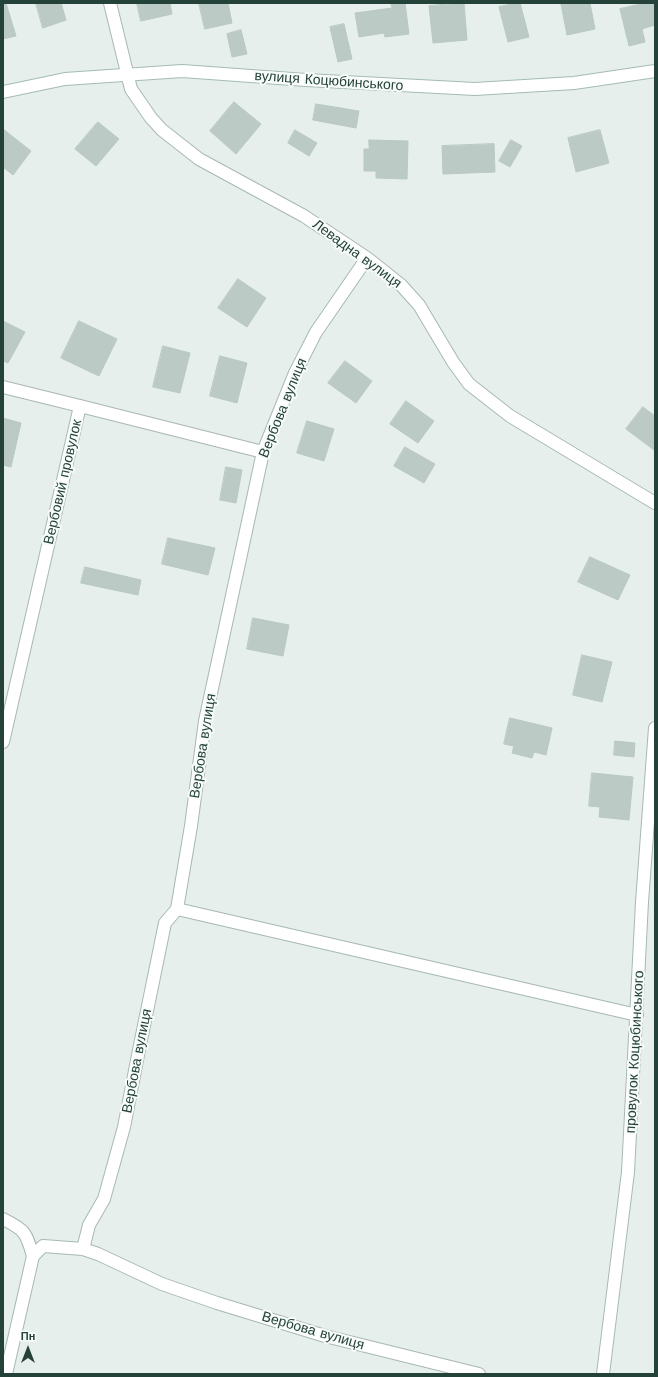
<!DOCTYPE html>
<html>
<head>
<meta charset="utf-8">
<style>
	body { margin:0 }
	#map { position:relative; width:658px; height:1377px; overflow:hidden; background:#e6efeb; font-family:"Work Sans",sans-serif }
	canvas { display:block }
	.frame { position:absolute; inset:0; border:4px solid #24423a; pointer-events:none }
	.north { position:absolute; left:8px; top:1329px; width:40px; height:40px; -webkit-text-stroke:3px #f7fbf9; paint-order:stroke; rotate:0deg; font-size:11px; font-weight:700; line-height:16px; text-align:center; color:#24423a }
	.north::after { content:''; display:block; margin:auto; width:14px; height:18px; background:#24423a; clip-path:polygon(50% 0,100% 100%,50% 72%,0 100%) }
</style>
</head>
<body>
<div id="map">
<canvas width="658" height="1377"></canvas>
<div class="frame"></div>
<div class="north">Пн</div>
</div>
<script>
const context = document.querySelector('canvas').getContext('2d');
context.lineJoin = 'round';
function fillPath(path, color) { context.fillStyle = color; context.fill(path, 'evenodd'); }
function trace(path, color, width, dash) { context.strokeStyle = color; context.lineWidth = width; context.lineCap = dash ? 'butt' : 'round'; context.setLineDash(dash || []); context.stroke(path); }
function label(font, color, halo, rows, align = 'center') {
  context.font = font + ' "Work Sans",sans-serif'; context.lineWidth = 4; context.setLineDash([]); context.textBaseline = 'middle'; context.strokeStyle = halo; context.fillStyle = color; for (const [text, x, y, turn = 0] of rows) {
    context.save(); context.translate(x, y); context.rotate((+turn || 0) * Math.PI / 180); context.textAlign = isNaN(turn) ? turn : align; if (halo) context.strokeText(text, 0, 0); context.fillText(text, 0, 0); context.restore();
  }
}
const building = new Path2D(`
	M3,3H6L16,36L3,39Z
	M36,3H61L66,20L43,28Z
	M137,3H170L172,14L141,21Z
	M199,3H228L232,23L205,29Z
	M391,3H405L409,34L385,37L384,33L359,37L355,13L392,8Z
	M464,3L467,40L433,43L429,6Z
	M517,3H520L529,37L508,42L499,7Z
	M590,3L595,29L567,35L561,4Z
	M645,3H655V25L642,29L645,42L629,46L620,9Z
	M344,24L352,59L338,62L330,27Z
	M241,30L247,54L232,57L227,34Z
	M234,102L261,124L236,154L210,131Z
	M316,104L359,111L356,128L313,120Z
	M98,122L119,139L96,166L75,149Z
	M3,129L31,151L13,175L3,167Z
	M295,130L317,143L309,156L288,143Z
	M600,130L609,163L576,172L568,138Z
	M369,140L408,141L407,179L376,178V171H364V149H369Z
	M511,140L522,146L510,167L499,161Z
	M494,144L495,172L443,174L442,146Z
	M238,279L266,298L247,327L218,308Z
	M3,321L25,332L8,363L3,361Z
	M79,321L117,339L99,376L61,358Z
	M163,346L190,353L180,393L153,387Z
	M220,356L247,363L237,403L210,396Z
	M345,361L372,381L356,403L328,383Z
	M406,401L434,421L418,443L390,424Z
	M643,407L655,416V448L654,450L626,429Z
	M3,418L21,423L11,467L3,465Z
	M307,421L334,429L324,461L297,453Z
	M405,447L435,464L424,483L394,466Z
	M226,467L242,470L236,503L220,500Z
	M168,538L215,548L208,575L162,564Z
	M590,557L630,575L618,600L578,582Z
	M85,567L141,580L138,595L81,583Z
	M253,618L289,625L283,656L247,649Z
	M582,655L612,662L602,702L573,695Z
	M510,718L552,728L546,755L534,752L532,758L512,753L514,746L504,744Z
	M615,741L635,743L634,757L614,755Z
	M592,773L633,777L629,820L599,817L600,807L589,806Z`);
const lane = new Path2D(`
	M3,387L80,406
	M177,909L637,1015`);
const street = new Path2D(`
	M110,3L131,89L151,118L162,130L199,159L304,216L367,258L401,285L419,305L453,362L469,384L510,416L655,503
	M3,742L80,406L263,452
	M3,1219C25,1230 26,1232 33,1256L43,1246L83,1249L98,1254L162,1284L217,1303L325,1336L479,1374
	M83,1249L89,1225L104,1199L124,1127L139,1050L165,923L177,909L191,826L205,721L263,452L295,373L316,332L367,258
	M6,1374L33,1256
	M603,1374L628,1172L642,902L655,728`);
const secondary = new Path2D(`
	M3,92L65,79L182,71L306,80L475,89L574,83L655,71`);
const streetNames = [
	["вулиця Коцюбинського",329,81,4],
	["Левадна вулиця",357,254,36],
	["Вербова вулиця",283,408,-68],
	["Вербовий провулок",63,482,-77],
	["Вербова вулиця",203,746,-81],
	["провулок Коцюбинського",635,1052,-87],
	["Вербова вулиця",137,1061,-79],
	["Вербова вулиця",313,1331,16]
];
fillPath(building, '#bbcac4');
trace(building, '#b8c9c2', 1);
trace(lane, '#a8b8b2', 14);
trace(street, '#a8b8b2', 14);
trace(secondary, '#a4bbb3', 14);
trace(lane, '#fff', 12);
trace(street, '#fff', 12);
trace(secondary, '#fff', 12);
label('14px', '#24423a', '#f7fbf9', streetNames);
</script>
</body>
</html>
